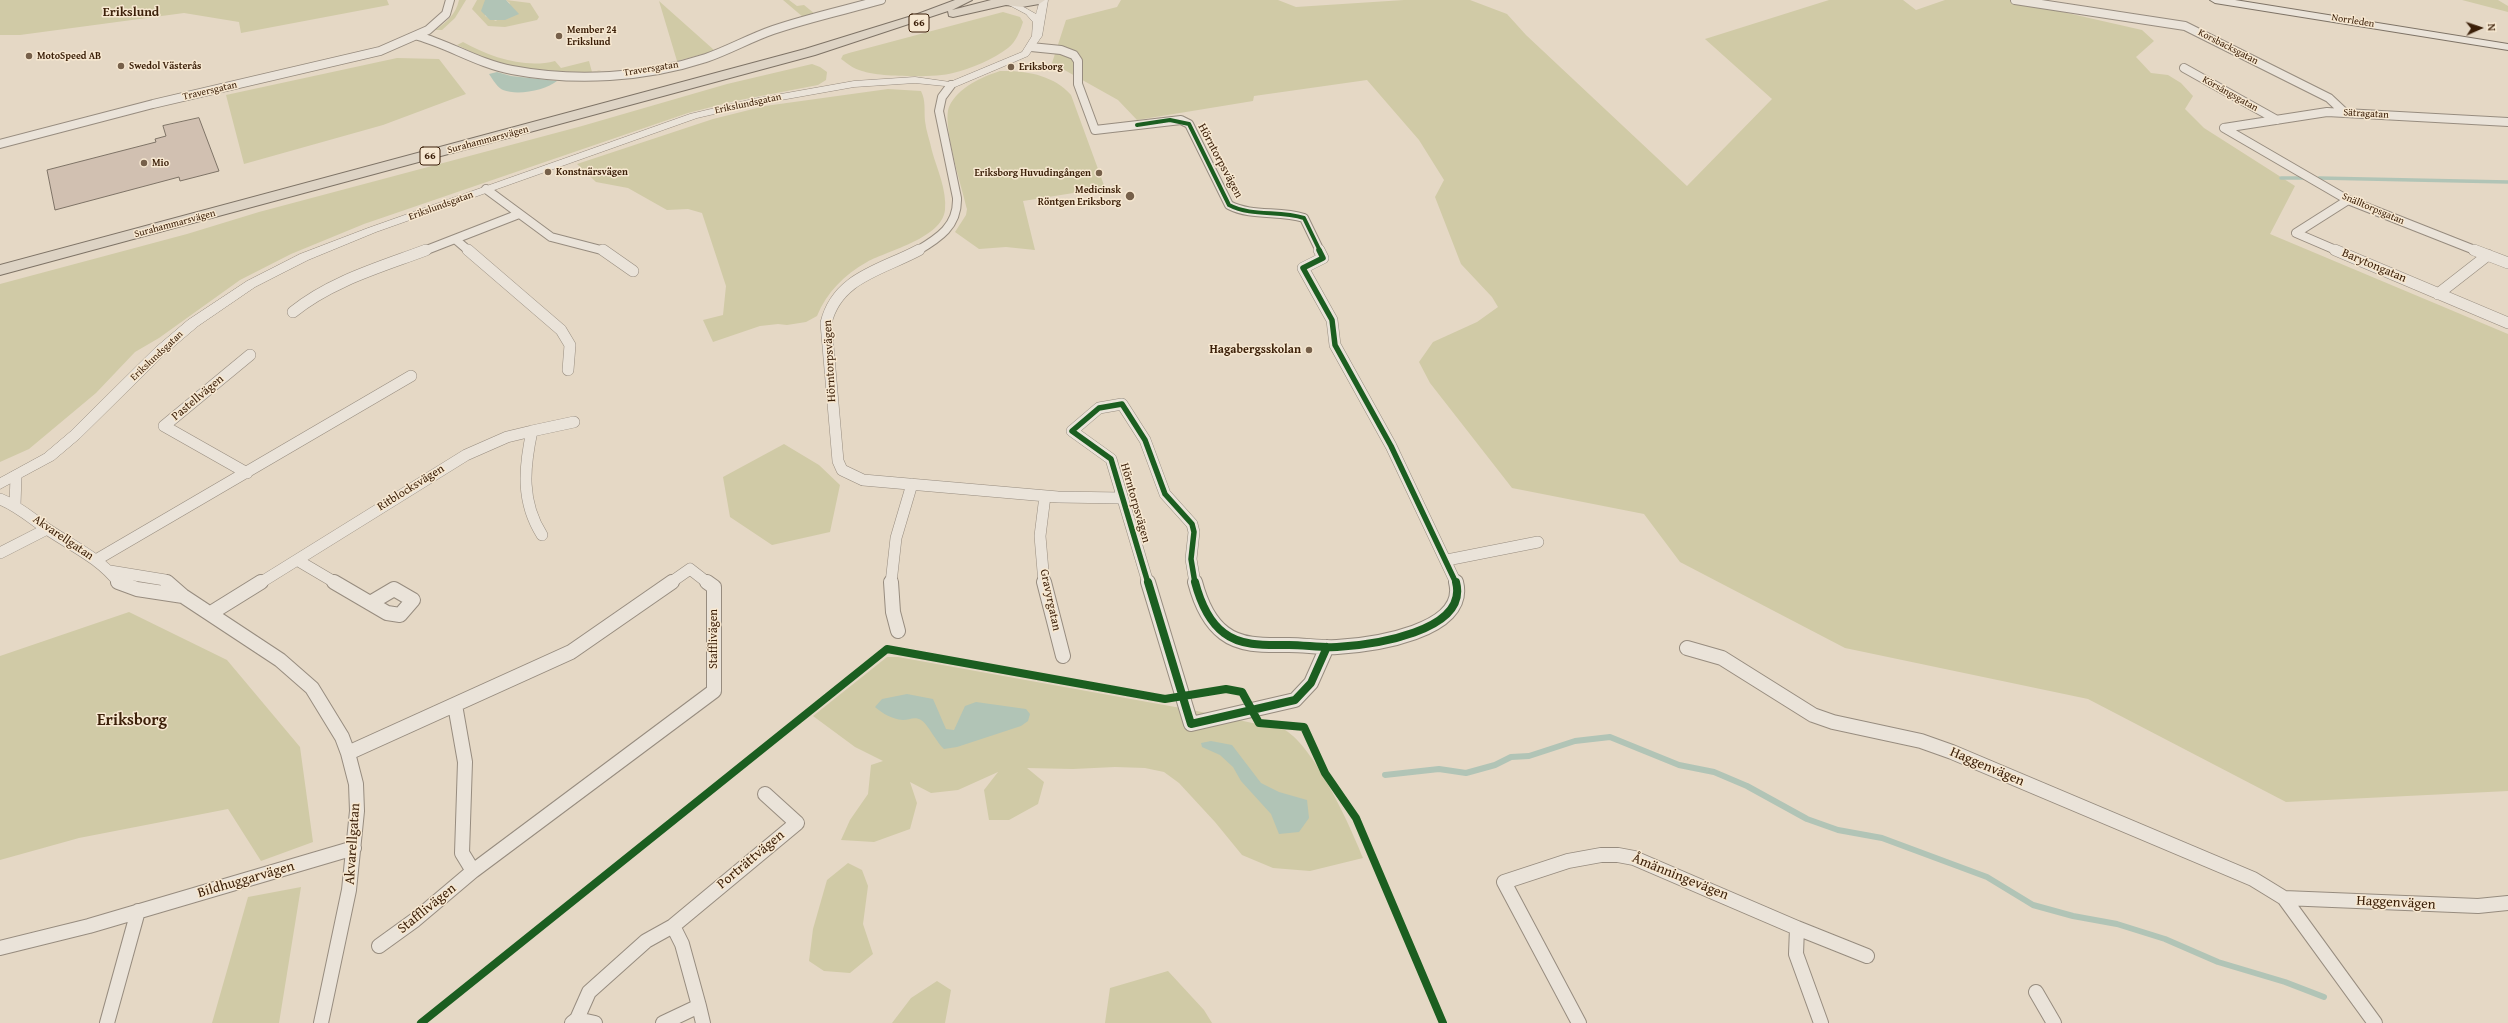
<!DOCTYPE html>
<html>
<head>
<meta charset="utf-8">
<style>
	body { margin:0 }
	#map { position:relative; width:2508px; height:1023px; overflow:hidden; background:#e5d8c5; font-family:"Gentium Book Plus",serif }
	canvas { display:block }
	.north { position:absolute; left:2460px; top:8px; width:40px; height:40px; -webkit-text-stroke:3px #f7e8d1; paint-order:stroke; rotate:87deg; font-size:11px; font-weight:700; line-height:16px; text-align:center; color:#3b1f08 }
	.north::after { content:''; display:block; margin:auto; width:14px; height:18px; background:#3b1f08; clip-path:polygon(50% 0,100% 100%,50% 72%,0 100%) }
</style>
</head>
<body>
<div id="map">
<canvas width="2508" height="1023"></canvas>
<div class="north">N</div>
</div>
<script>
const context = document.querySelector('canvas').getContext('2d');
context.lineJoin = 'round';
function fillPath(path, color) { context.fillStyle = color; context.fill(path, 'evenodd'); }
function trace(path, color, width, dash) { context.strokeStyle = color; context.lineWidth = width; context.lineCap = dash ? 'butt' : 'round'; context.setLineDash(dash || []); context.stroke(path); }
function label(font, color, halo, rows, align = 'center') {
  context.font = font + ' "Gentium Book Plus",serif'; context.lineWidth = 3; context.setLineDash([]); context.textBaseline = 'middle'; context.strokeStyle = halo; context.fillStyle = color; for (const [text, x, y, turn = 0] of rows) {
    context.save(); context.translate(x, y); context.rotate((+turn || 0) * Math.PI / 180); context.textAlign = isNaN(turn) ? turn : align; if (halo) context.strokeText(text, 0, 0); context.fillText(text, 0, 0); context.restore();
  }
}
const green = new Path2D(`
	M0,0H387L389,5L241,33L239,22L184,13L20,35H0Z
	M459,0H466L455,18L442,30H435C447,22 456,14 459,0Z
	M477,0H485V16L496,21L510,3L506,0L530,3L539,17L537,20L505,27L488,26L472,9Z
	M783,0H789L797,6L804,5L815,14L803,17Z
	M1121,0H1278L1296,7L1404,0H1470L1507,14L1526,35L1687,186L1772,99L1705,39L1829,0H1903L1916,10L1945,0H2010L2142,30L2154,41L2136,57L2151,73L2168,75L2181,83L2193,96L2185,109L2204,128L2295,186L2270,234L2508,334V791L2286,802L2088,699L1845,648L1680,562L1644,514L1512,488L1430,383L1419,362L1433,342L1477,322L1498,307L1492,297L1461,264L1435,197L1444,180L1419,140L1367,80L1254,96L1253,101L1137,120L1118,100L1052,63L1066,20L1117,7Z
	M2462,0H2498L2508,6V12Z
	M659,1L714,50L721,49L670,63L677,61Z
	M1003,12L1020,17L1023,22C1020,31 1016,42 1008,48C994,59 970,69 953,73C935,78 879,77 862,71C854,69 848,64 841,59L843,55L849,53Z
	M463,42C490,57 525,69 555,61L561,68L589,61L592,72L601,70C595,76 518,68 506,65C489,60 473,53 457,45Z
	M397,58L439,59L466,94L383,125L244,164L226,95Z
	M812,64L820,67L827,72L826,80L818,85L735,101L688,113L364,224L291,254L240,280L159,338L135,352L96,393L29,449L0,462V284L187,234L259,212L582,126L727,84Z
	M1000,71C1025,70 1054,75 1071,95L1105,188L1023,201L1035,250L1006,247L979,249L955,232L966,215L967,209C962,188 942,124 949,107C958,87 982,77 1000,71Z
	M888,89L921,91C926,101 924,110 925,121C926,131 930,141 932,151C937,169 947,190 945,210C942,238 889,250 867,262C844,275 827,292 817,316L806,322L787,325L778,324L760,326L713,342L703,320L723,315L726,286L702,213L688,209L667,210L628,188L596,182L577,164L713,119L765,106Z
	M784,444L819,465L840,485L830,532L772,545L730,517L723,477Z
	M129,612L227,660L300,747L313,842L261,861L228,809L79,838L0,860V656Z
	M887,657H898L1192,710L1285,730C1314,747 1350,825 1363,858L1310,871L1273,868L1242,855L1215,822L1179,783L1164,772L1145,768L1115,767L1073,769L1027,768L1044,782L1038,804L1009,820H989L984,790L998,772L958,790L931,793L910,782L917,803L910,829L874,842L841,840L850,820L868,794L871,765L883,761L855,747L813,716Z
	M848,863L862,870L868,886L863,924L873,954L850,973L824,971L809,961L813,929L827,880Z
	M301,887L279,1023H212L248,897Z
	M1168,971L1204,1010L1212,1023H1105L1110,988Z
	M937,981L951,990L945,1023H892L911,998Z`);
const water = new Path2D(`
	M485,0H506L519,14L505,20H490L481,11Z
	M497,72L511,76L557,81C546,90 518,96 503,90C498,88 493,80 489,74Z
	M907,694L933,699L946,729L954,730L965,706L976,702L1026,709L1030,714L1028,721L1021,726L957,747L944,749C936,742 928,724 921,720C915,716 909,720 903,720C892,719 883,714 875,707L882,699Z
	M1211,741L1232,745L1261,783L1279,792L1307,800L1309,818L1299,832L1279,834L1271,814L1241,781L1233,767L1220,755L1202,747L1201,743Z`);
const streamFar1 = new Path2D(`
	M2281,178H2308
	M2319,178L2508,182`);
const stream = new Path2D(`
	M1385,775L1439,769L1466,773L1495,765L1511,757L1529,756L1575,741L1610,737L1679,765L1714,772L1747,786L1807,819L1838,830L1882,838L1987,877L2033,905L2073,916L2117,924L2165,939L2218,962L2285,982L2324,997`);
const building = new Path2D(`
	M199,118L219,171L180,181L179,177L55,210L47,170L156,142L155,139L166,136L163,126Z`);
const minorFar2 = new Path2D(`
	M2015,0L2185,26L2329,98L2345,113
	M418,36C450,45 479,64 512,70C575,82 645,78 706,58C729,50 750,38 773,30C808,18 845,10 881,0
	M1031,47L1061,50L1074,55L1078,61V84L1095,130L1181,120L1189,124L1229,205C1252,217 1279,210 1304,218L1320,251
	M2184,68L2277,120
	M2224,128L2348,200L2477,251
	M2224,128L2327,112L2508,122
	M0,144L153,104L380,51L428,30L446,14L450,0
	M486,189L551,237L605,251
	M455,239L469,251
	M424,251L519,214
	M917,251C939,238 958,226 957,198L939,111L942,97L951,85
	M2338,251L2296,233L2348,200`);
const minorFar1 = new Path2D(`
	M468,250L561,330L570,345L568,370
	M603,250L633,271
	M919,250C882,270 837,277 826,323L838,461L842,470L863,480L1058,497L1121,498
	M1319,250L1323,258L1303,268L1332,320L1335,345L1391,446L1456,583
	M2335,250L2508,323
	M2474,250L2508,263
	M2438,294L2488,255
	M293,312C331,281 381,267 426,250
	M532,431L574,422
	M247,473L164,426L250,355
	M0,499C18,506 31,518 47,529C72,546 100,558 119,583
	M15,505L16,476
	M0,553L47,529
	M96,560L411,376
	M297,560L336,583
	M1447,560L1538,542
	M110,571L165,580L168,583
	M260,583L466,455L507,437L532,431C524,468 521,502 542,535
	M670,583L690,569L708,583
	M891,583L896,538L912,484
	M1044,583L1040,536L1045,496
	M1148,583L1111,459L1072,431L1099,408L1122,404L1145,440L1165,494L1192,524L1194,532L1191,559L1195,583`);
const minor = new Path2D(`
	M118,582L137,589L183,596
	M167,582L183,596L280,660L312,688L342,737L348,753L356,784L357,811L349,890L321,1023
	M334,582L387,613L400,615L413,600L394,589L372,602
	M891,582L893,612L898,631
	M1044,582L1063,656
	M1148,582L1191,724L1295,700L1311,683L1327,647
	M1195,582C1200,601 1208,621 1224,633C1242,647 1268,645 1289,645C1305,645 1321,648 1337,647C1371,645 1469,632 1456,582
	M211,613L261,582
	M1687,648L1722,658L1813,715L1833,722L1921,741L1952,752L2253,879L2284,898L2375,1023
	M455,705L465,762L462,853L473,871
	M348,753L571,652L672,582
	M2284,898L2478,906L2508,903
	M1797,928L1867,956
	M379,946L415,920L473,871L714,691V587L707,582
	M0,948L89,926L354,848
	M2036,992L2054,1023
	M699,1006L703,1023
	M577,1019L595,1023
	M107,1023L138,911
	M572,1023L577,1019L589,992L646,941L673,926L797,823L765,794
	M663,1023L699,1006L682,944L673,926
	M1579,1023L1504,882L1568,861L1601,855H1618L1634,858L1797,928L1796,954L1821,1023`);
const tertiary = new Path2D(`
	M1040,0H1048L1042,36L1028,56L955,87L915,83L854,87L753,105L697,118L376,232L308,260L255,287L198,326L165,354L80,438L54,460L0,489V478L44,454L70,432L155,348L188,320L247,281L300,254L368,228L690,114L753,99L854,81L915,77L950,82L1022,52L1032,36L1033,22L1026,14L1005,3L1013,1L1036,14Z`);
const secondary = new Path2D(`
	M2210,0H2235L2508,44V50L2215,3Z`);
const primary = new Path2D(`
	M955,0H972L952,10L991,0H1045L1039,4L1022,7L1006,5L953,17L949,16L948,11L815,55L0,275V265L805,49L915,15Z`);
const cyclewayFar2 = new Path2D(`
	M1137,125L1170,120L1189,124L1229,205C1252,217 1279,210 1304,218L1320,251`);
const cyclewayFar1 = new Path2D(`
	M1319,250L1323,258L1303,268L1332,320L1335,345L1391,446L1456,583
	M1148,583L1111,459L1072,431L1099,408L1122,404L1145,440L1165,494L1192,524L1194,532L1191,559L1195,583`);
const cycleway = new Path2D(`
	M1148,582L1191,724L1295,700L1311,683L1327,647
	M1195,582C1200,601 1208,621 1224,633C1242,647 1268,645 1289,645C1305,645 1321,648 1337,647C1371,645 1469,632 1456,582
	M421,1023L887,649L1165,699L1226,689L1242,692L1259,723L1304,727L1325,773L1356,818L1443,1023`);
const markers = [
	[559,36,4,"#76604a"],
	[29,56,4,"#76604a"],
	[121,66,4,"#76604a"],
	[1011,67,4,"#76604a"],
	[144,163,4,"#76604a"],
	[548,172,4,"#76604a"],
	[1099,173,4,"#76604a"],
	[1130,196,5,"#76604a"],
	[1309,350,4,"#76604a"]
];
const farStreetnames = [
	["Norrleden",2353,21,9],
	["Korsbacksgatan",2228,47,27],
	["Traversgatan",651,69,-9],
	["Traversgatan",210,91,-13],
	["Körsångsgatan",2230,94,29],
	["Erikslundsgatan",748,104,-12],
	["Sätragatan",2366,114,3],
	["Surahammarsvägen",488,140,-15],
	["Erikslundsgatan",441,206,-20],
	["Snälltorpsgatan",2373,209,23],
	["Surahammarsvägen",175,224,-15],
	["Erikslundsgatan",157,356,-43]
];
const farPoinames = [
	["Member 24",567,30],
	["Erikslund",567,42],
	["MotoSpeed AB",37,56],
	["Swedol Västerås",129,66],
	["Eriksborg",1019,67],
	["Mio",152,163],
	["Konstnärsvägen",556,172],
	["Eriksborg Huvudingången",1091,173,"right"],
	["Medicinsk",1121,190,"right"],
	["Röntgen Eriksborg",1121,202,"right"]
];
const shields = [
	[919,23,20],
	[430,156,20]
];
const shieldNames = [
	["66",919,23],
	["66",430,156]
];
const streetNames = [
	["Hörntorpsvägen",1220,161,62],
	["Barytongatan",2374,266,23],
	["Hörntorpsvägen",830,361,-93],
	["Pastellvägen",198,398,-40],
	["Ritblocksvägen",411,488,-32],
	["Hörntorpsvägen",1135,503,74],
	["Akvarellgatan",63,538,34],
	["Gravyrgatan",1050,600,78],
	["Stafflivägen",714,639,-90]
];
const poiNames = [
	["Hagabergsskolan",1301,350]
];
const farDistrictnames = [
	["Erikslund",131,13]
];
const nearStreetnames = [
	["Haggenvägen",1987,767,23],
	["Akvarellgatan",353,844,-86],
	["Porträttvägen",751,860,-40],
	["Åmänningevägen",1680,877,22],
	["Bildhuggarvägen",246,880,-16],
	["Haggenvägen",2396,903,3],
	["Stafflivägen",427,909,-39]
];
const districtNames = [
	["Eriksborg",132,721]
];
fillPath(green, '#d0caa6');
fillPath(water, '#b1c4b6');
trace(streamFar1, '#b1c4b6', 3.5);
trace(stream, '#b1c4b6', 6);
fillPath(building, '#d1c0b1');
trace(building, '#7e7366', 1);
trace(minorFar2, '#978c7f', 10);
trace(minorFar1, '#978c7f', 12);
trace(minor, '#978c7f', 16);
trace(tertiary, '#978c7f', 1);
trace(secondary, '#7e7366', 2);
trace(primary, '#7e7366', 2);
trace(minorFar2, '#eae3d9', 8);
trace(minorFar1, '#eae3d9', 11);
trace(minor, '#eae3d9', 14);
fillPath(tertiary, '#eae3d9');
fillPath(secondary, '#eae3d9');
fillPath(primary, '#ddd3c4');
trace(cyclewayFar2, '#1b5e20', 4);
trace(cyclewayFar1, '#1b5e20', 5.5);
trace(cycleway, '#1b5e20', 8);
for (const [x, y, r, color] of markers) { const dot = new Path2D(); dot.arc(x, y, r, 0, 2 * Math.PI); context.fillStyle = color; context.fill(dot); trace(dot, '#f7e8d1', 1.5); }
label('10px', '#3b1f08', '#f7e8d1', farStreetnames);
label('bold 10px', '#3b1f08', '#f7e8d1', farPoinames, 'left');
for (const [x, y, w] of shields) { const box = new Path2D(); box.roundRect(x - w / 2, y - 9, w, 18, 3); context.fillStyle = '#f7e8d1'; context.fill(box); trace(box, '#3b1f08', 1); }
label('bold 11px', '#3b1f08', null, shieldNames);
label('12px', '#3b1f08', '#f7e8d1', streetNames);
label('bold 12px', '#3b1f08', '#f7e8d1', poiNames, 'right');
label('bold 13px', '#3b1f08', '#f7e8d1', farDistrictnames);
label('14px', '#3b1f08', '#f7e8d1', nearStreetnames);
label('bold 16px', '#3b1f08', '#f7e8d1', districtNames);
</script>
</body>
</html>
